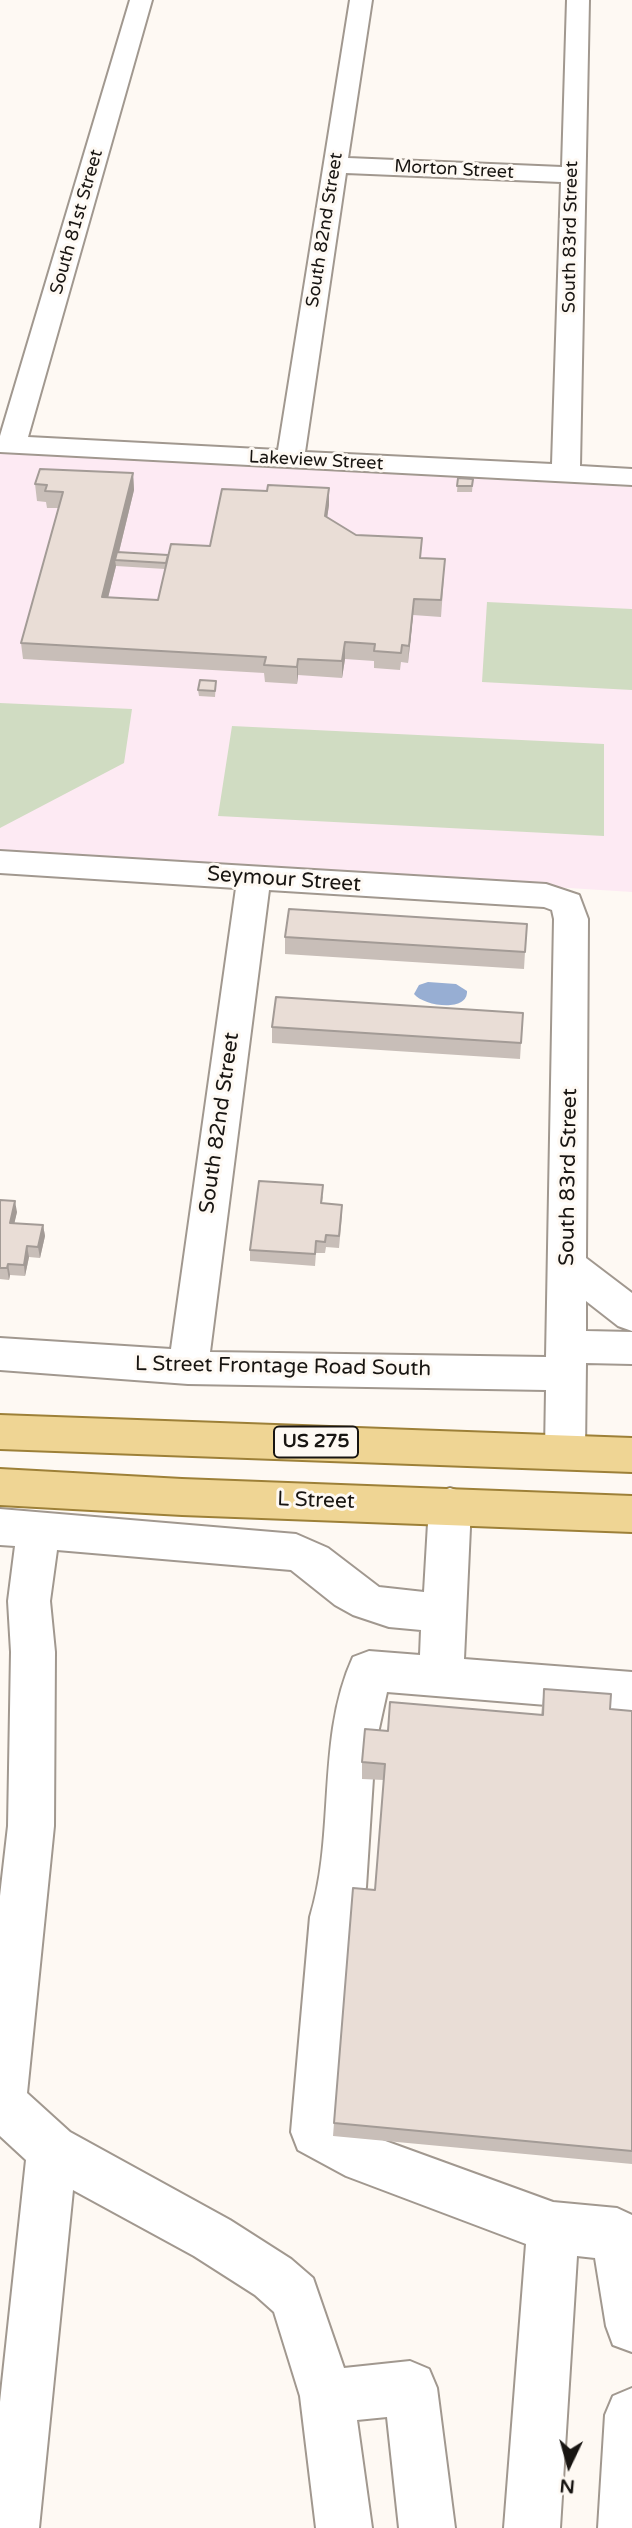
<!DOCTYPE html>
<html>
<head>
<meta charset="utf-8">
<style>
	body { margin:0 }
	#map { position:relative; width:632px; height:2528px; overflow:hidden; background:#fef9f3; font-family:"Varela Round",sans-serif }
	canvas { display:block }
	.north { position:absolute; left:534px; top:2430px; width:70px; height:70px; -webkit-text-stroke:5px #fef9f3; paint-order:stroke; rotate:185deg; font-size:19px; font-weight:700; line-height:28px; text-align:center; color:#181512 }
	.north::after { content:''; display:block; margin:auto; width:24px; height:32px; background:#181512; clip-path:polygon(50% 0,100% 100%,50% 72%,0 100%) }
</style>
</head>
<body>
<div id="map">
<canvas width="632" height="2528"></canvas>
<div class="north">N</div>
</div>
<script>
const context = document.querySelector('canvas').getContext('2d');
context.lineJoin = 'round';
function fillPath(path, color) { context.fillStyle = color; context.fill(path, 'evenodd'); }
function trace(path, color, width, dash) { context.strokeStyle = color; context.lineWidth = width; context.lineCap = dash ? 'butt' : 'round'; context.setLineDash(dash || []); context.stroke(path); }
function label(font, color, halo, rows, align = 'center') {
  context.font = font + ' "Varela Round",sans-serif'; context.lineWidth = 6; context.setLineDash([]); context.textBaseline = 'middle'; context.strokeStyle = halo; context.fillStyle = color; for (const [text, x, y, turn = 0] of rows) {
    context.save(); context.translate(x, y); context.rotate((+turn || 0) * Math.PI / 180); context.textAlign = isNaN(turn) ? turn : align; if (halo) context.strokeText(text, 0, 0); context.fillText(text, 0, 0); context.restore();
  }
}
const education = new Path2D(`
	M0,453L632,487V892L0,852Z`);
const green = new Path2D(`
	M487,602L632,609V690L482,682Z
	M0,703L132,709L124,763L0,828Z
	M232,726L604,744V836L218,816Z`);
const water = new Path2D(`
	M428,982L456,984L467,991C468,1013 423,1006 414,994L419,985Z`);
const minor = new Path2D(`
	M130,0H152L28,437L278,450L350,0H372L348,158L562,167L567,0H589L580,466L632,469V485L0,452V436ZM346,173L561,182L552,464L305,452Z
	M0,851L546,884L579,895L588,919L586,1258L632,1293V1331L618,1326L586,1301V1331L632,1332V1364L586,1363L585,1451L579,1463L565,1468L551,1463L545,1451L546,1390L188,1384L0,1370V1338L171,1349L236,888L0,873ZM269,890L544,907L552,910L554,919L546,1357L210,1352Z
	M450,1488L465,1493L471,1506L464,1659L632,1672V1712L387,1692L375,1747L366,1887L358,1917L342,2119L377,2138L553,2202L617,2208L632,2215V2352L613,2345L606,2326L595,2258L577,2256L560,2528H504L526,2244L346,2176L298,2150L291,2132L310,1917C336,1833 316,1738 353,1657L369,1651L420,1655L421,1630L389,1627L353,1615L335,1605L291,1570L57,1550L50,1601L55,1652L54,1826L27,2093L70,2132L230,2220L291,2259L313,2278L344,2368L410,2361L429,2369L437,2388L455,2528H399L387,2417L357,2420L372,2528H316L300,2396L274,2312L255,2295L194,2256L73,2190L39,2528H0V2402L26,2160L0,2136V1896L8,1826L11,1652L8,1601L15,1546L0,1545V1509L296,1534L328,1548L379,1587L424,1592L429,1506L435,1493Z
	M632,2388V2528H598L605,2415L613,2396Z`);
const major = new Path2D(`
	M0,1415L632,1438V1472L0,1449Z
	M0,1469L182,1479L632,1496V1532L182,1515L0,1505Z`);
const wall = new Path2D(`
	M133,473L134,490L119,552L168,555L210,546L329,505L327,517L356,535L421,558L444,576L441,617L413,615L408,663L401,662L400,670L374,668V661L345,659L342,678L298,675L297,684L265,682L264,673L23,659L21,643L59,508H47L46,502L37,501L35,484ZM116,566L165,569L158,600L108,597Z
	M458,478L473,479L472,492H457Z
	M216,681L215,697L199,696L198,690Z
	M285,937L525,952L524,969L285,954Z
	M272,1027L521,1043L520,1059L272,1043Z
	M323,1196L322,1203L342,1216L339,1248L326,1247L325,1253H316L315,1266L250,1261V1250Z
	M0,1200L17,1212L14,1223L43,1225L45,1236L40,1258L29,1257L25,1276L10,1275L9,1280L0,1279Z
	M544,1689L610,1709L632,1711V2164L333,2136L334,2123L375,1890L384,1780L362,1779V1762L388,1731L541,1715Z`);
const shadedWall = new Path2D(`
	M133,473L134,490L117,560H115L116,566L104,614L102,597Z
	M329,488V505L325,532V516Z
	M414,599L413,615L408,663L409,646Z
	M345,642V659L342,678V661Z
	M298,659V675L297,684V667Z
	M15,1201L17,1212L12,1234L10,1223Z
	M43,1225L45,1236L40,1258L38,1247Z
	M27,1246L29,1257L25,1276L24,1265Z
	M8,1264L10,1275L9,1280L7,1268Z`);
const building = new Path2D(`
	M40,469L133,473L102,597L158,600L171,544L210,546L222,489L267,491L268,485L329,488L325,516L356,535L422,538L420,558L445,559L441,600L414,599L409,646L402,645L401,653L374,651L375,644L345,642L342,661L298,659L297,667L264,665L266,657L21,643L63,492L45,491L47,485L35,484Z
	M458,478L473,479L472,486H457Z
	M117,552L168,555L166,563L115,560Z
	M200,680L216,681L215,691L198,690Z
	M289,909L527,924L525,952L285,937Z
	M276,997L523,1013L521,1043L272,1027Z
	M259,1181L323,1185L321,1203L342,1205L339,1236L326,1235L325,1242L316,1241L315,1254L250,1250Z
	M0,1200L15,1201L10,1223L43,1225L38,1247L27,1246L24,1265L8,1264L7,1268H0Z
	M544,1689L611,1694L610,1709L632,1711V2151L334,2123L353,1888L375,1890L385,1764L362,1762L365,1729L388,1731L390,1702L543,1715Z`);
const farStreetnames = [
	["Morton Street",454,170,3],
	["South 81st Street",77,222,-74],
	["South 82nd Street",325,230,-81],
	["South 83rd Street",571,237,-89],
	["Lakeview Street",316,461,3]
];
const shields = [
	[316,1442,84]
];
const shieldNames = [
	["US 275",316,1442]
];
const streetNames = [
	["Seymour Street",284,880,4],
	["South 82nd Street",220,1123,-82],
	["South 83rd Street",569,1177,-89],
	["L Street Frontage Road South",283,1367,1],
	["L Street",316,1501,2]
];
fillPath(education, '#fdeaf3');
fillPath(green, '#d0dcc2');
fillPath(water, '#97aed3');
trace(minor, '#a1988f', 4);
trace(major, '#9d8038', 4);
fillPath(minor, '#fff');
fillPath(major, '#efd594');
fillPath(wall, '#c8beb8');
fillPath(shadedWall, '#a39b96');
fillPath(building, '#e9ddd6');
trace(building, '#a39b96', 2);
label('18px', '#181512', '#fef9f3', farStreetnames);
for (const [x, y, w] of shields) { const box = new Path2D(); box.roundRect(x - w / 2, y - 15.5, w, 31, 5); context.fillStyle = '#fef9f3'; context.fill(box); trace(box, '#181512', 2); }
label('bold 19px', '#181512', null, shieldNames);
label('21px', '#181512', '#fef9f3', streetNames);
</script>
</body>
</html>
